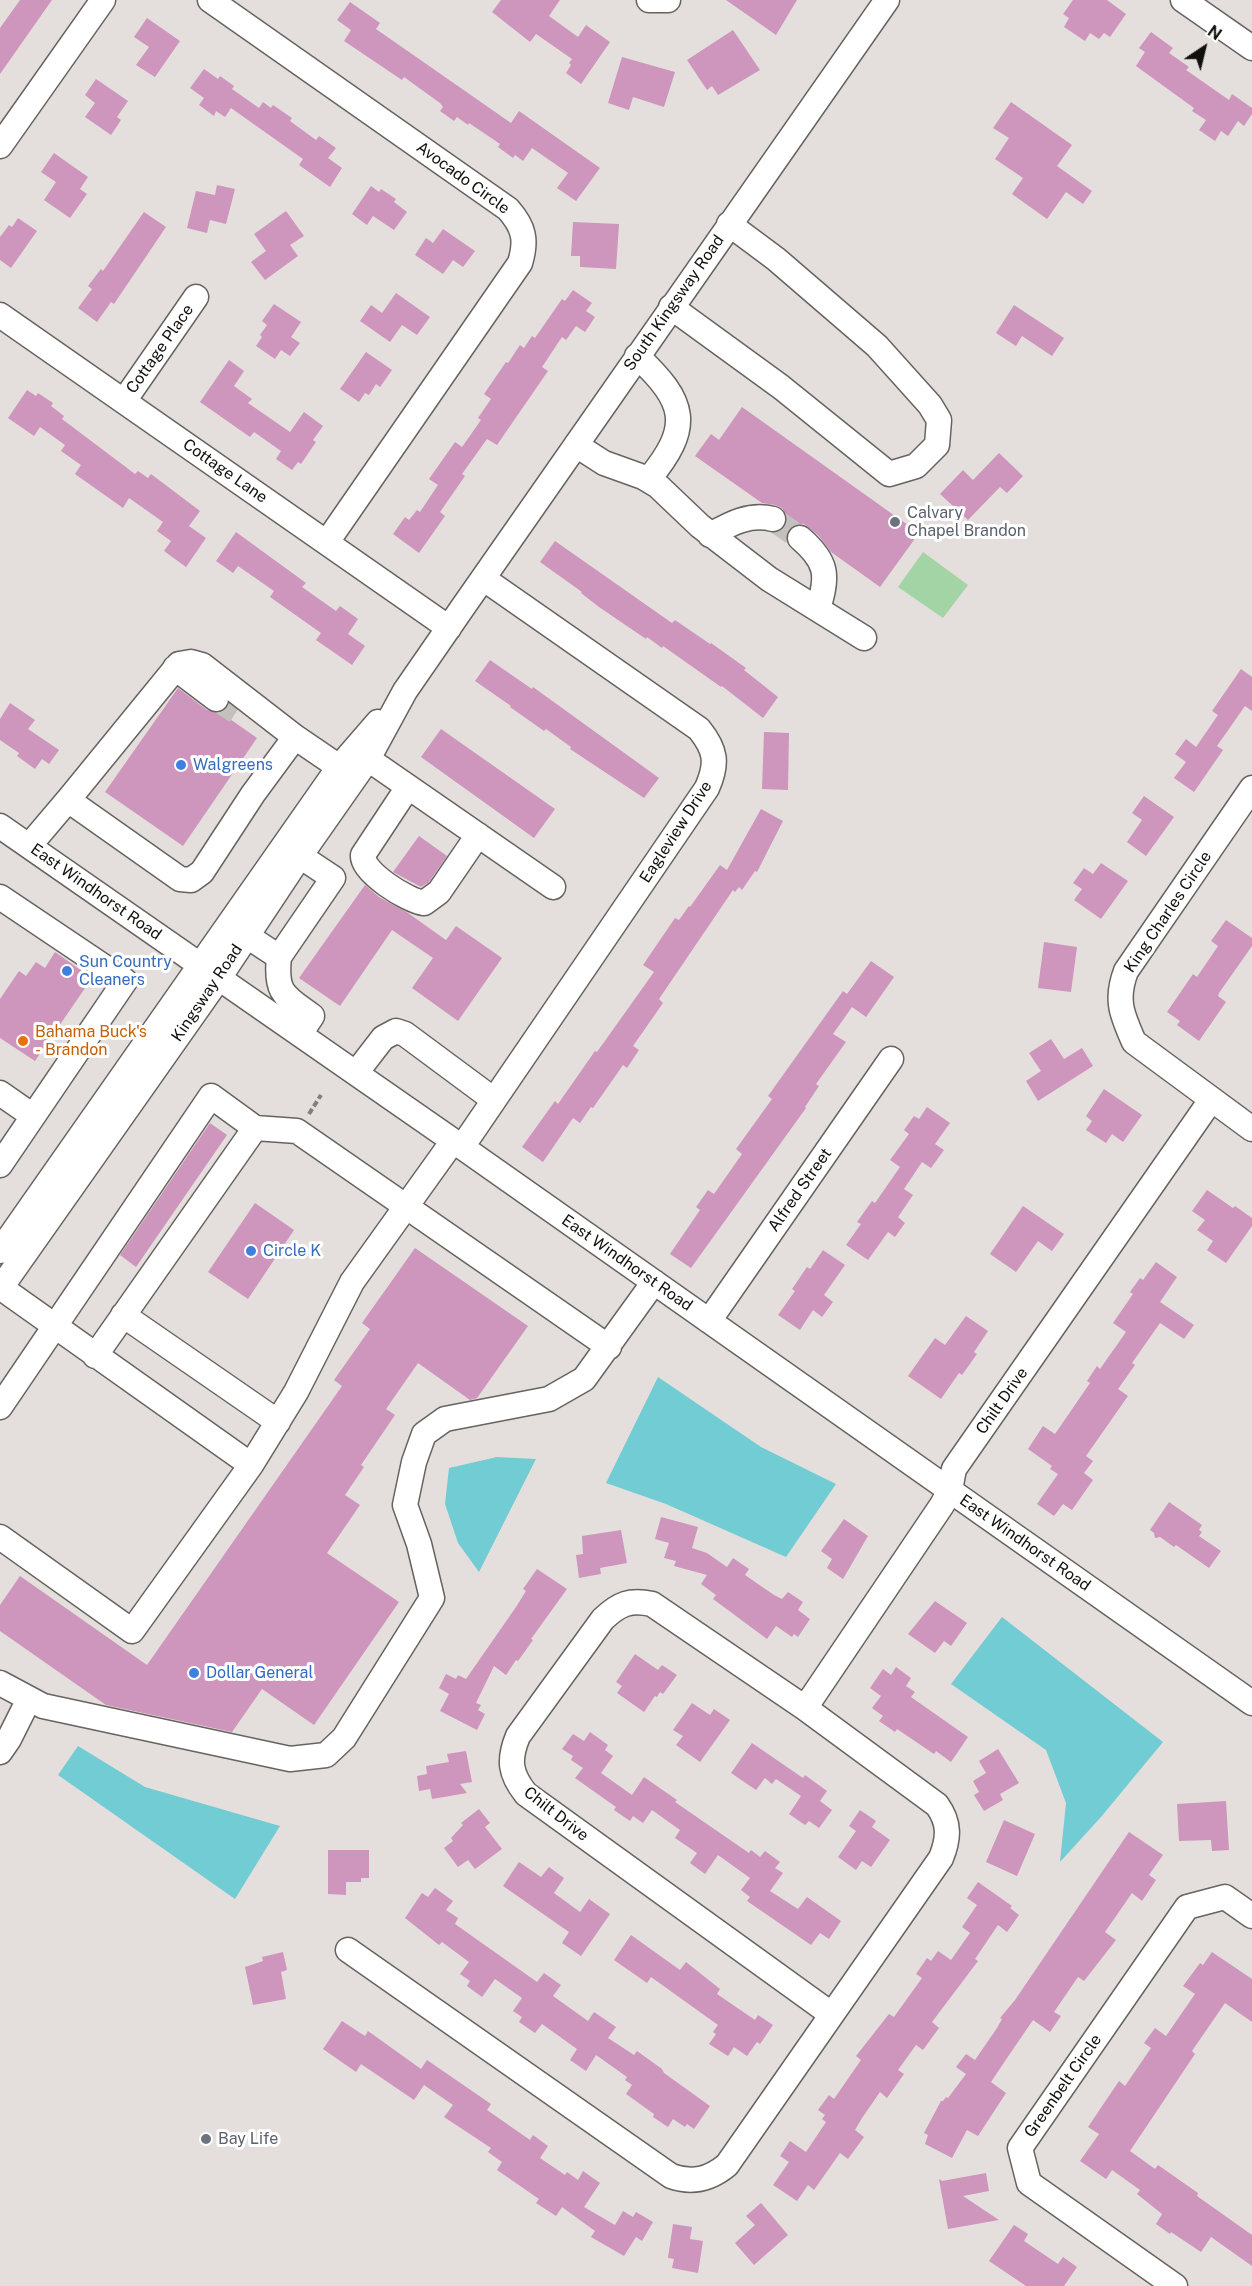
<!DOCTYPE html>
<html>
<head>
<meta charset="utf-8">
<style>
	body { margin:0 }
	#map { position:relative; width:1252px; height:2286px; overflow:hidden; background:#e4dfdc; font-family:"Public Sans",sans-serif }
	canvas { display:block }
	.north { position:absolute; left:1174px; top:18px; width:60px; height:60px; -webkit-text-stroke:4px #fff; paint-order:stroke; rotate:35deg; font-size:16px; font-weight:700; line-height:24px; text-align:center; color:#11100e }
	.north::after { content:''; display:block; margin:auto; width:21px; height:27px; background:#11100e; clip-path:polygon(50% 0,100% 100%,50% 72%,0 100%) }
</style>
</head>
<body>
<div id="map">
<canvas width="1252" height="2286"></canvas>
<div class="north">N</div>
</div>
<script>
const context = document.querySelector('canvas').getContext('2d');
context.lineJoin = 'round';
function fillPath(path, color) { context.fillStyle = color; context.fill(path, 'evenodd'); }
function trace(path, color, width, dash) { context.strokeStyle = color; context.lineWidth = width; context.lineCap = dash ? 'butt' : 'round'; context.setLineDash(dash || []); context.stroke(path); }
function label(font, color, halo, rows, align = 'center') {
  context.font = font + ' "Public Sans",sans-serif'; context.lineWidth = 6; context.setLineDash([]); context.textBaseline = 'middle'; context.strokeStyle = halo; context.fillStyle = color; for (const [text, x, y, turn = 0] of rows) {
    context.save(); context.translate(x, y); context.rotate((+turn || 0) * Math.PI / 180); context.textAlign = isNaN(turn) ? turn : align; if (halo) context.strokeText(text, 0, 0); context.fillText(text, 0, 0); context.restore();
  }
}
const green = new Path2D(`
	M923,552L968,585L943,618L898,587Z`);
const water = new Path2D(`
	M658,1377L761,1447L836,1484L786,1557L666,1504L606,1483Z
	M497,1457L536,1459L479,1572L458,1543L445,1504L449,1468Z
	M1002,1617L1163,1742L1101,1817L1060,1862L1066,1803L1046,1750L951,1684Z
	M78,1746L145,1787L280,1826L235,1899L58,1775Z`);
const building = new Path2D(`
	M20,0H52L0,74V28Z
	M501,0H560L549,16L578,37L586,25L610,42L581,84L566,73L571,65L569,63L572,59L536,34L530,42L492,12Z
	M726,0H797L776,35Z
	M1073,0H1107L1126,14L1110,37L1104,33L1099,39L1090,33L1085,41L1064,27L1069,18L1063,14Z
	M350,2L380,23L376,29L511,123L519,111L600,168L576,201L557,188L568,173L532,148L523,161L515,155L513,158L498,147L500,144L469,123L468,125L457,117L454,121L440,111L443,107L440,103L404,77L402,80L344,41L351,30L337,20Z
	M147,18L180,41L155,77L136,65L149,47L134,37Z
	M733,30L760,70L718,95L712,86L707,90L687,60Z
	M1151,32L1173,48L1169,53L1189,67L1186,70L1229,100L1232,94L1252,108V114L1244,126L1238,121L1228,136L1221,131L1215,141L1199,130L1206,120L1192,111L1194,108L1136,66L1145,52L1139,48Z
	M622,57L675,72L664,107L633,97L629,110L608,103Z
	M204,69L218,79L220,76L234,86L232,89L259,108L263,102L271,108L273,105L292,118L290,121L316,140L319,136L336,148L328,158L342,168L330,187L299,165L303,159L231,108L225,117L216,111L214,116L199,105L204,98L190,88Z
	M96,79L128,101L117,117L121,120L111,135L85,117L95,103L85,95Z
	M1011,102L1072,145L1057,166L1092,191L1083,204L1066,192L1047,219L1012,194L1023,178L995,159L1009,138L993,128Z
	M54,153L88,177L80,189L87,194L70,218L44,200L56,182L41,172Z
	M217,185L235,189L226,224L210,220L207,233L187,228L196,191L215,195Z
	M371,186L379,192L381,189L396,199L394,202L407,212L394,230L373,216L367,225L352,214Z
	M286,211L304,236L290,245L298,256L265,280L251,262L266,251L254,234Z
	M144,212L166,227L114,304L111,302L97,322L78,308L92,289L88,286L101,269L103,271Z
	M18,218L37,231L11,268L0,260V237L9,225L12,227Z
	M573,222L619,224L616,269L580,267V256H571Z
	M443,229L475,251L463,267L453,260L443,274L415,255L426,238L433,243Z
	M573,290L592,303L586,311L595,317L585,332L576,326L566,340L562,337L542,367L548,371L497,445L487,439L462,474L465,476L440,512L445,516L419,553L393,534L405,517L409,520L417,510L420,512L438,485L429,479L455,442L462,447L481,420L478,418L491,399L484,394L506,362L508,363L520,345L524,348L532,336L535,338L562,299L565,301Z
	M396,293L430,317L417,335L402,325L390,342L360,321L371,305L382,313Z
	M274,304L301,322L291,337L300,343L290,356L281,350L275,359L256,346L262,337L260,335L267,325L262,321Z
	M1014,305L1064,338L1052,356L1022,336L1016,346L996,333Z
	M366,352L392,370L380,387L376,384L369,395L365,393L359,402L340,389Z
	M229,360L244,371L234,386L252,399L248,403L290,432L304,412L323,426L313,440L316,442L301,464L298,462L292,470L276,459L281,451L254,432L250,437L200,402Z
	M27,390L36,396L38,393L53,403L51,406L64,416L62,419L135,474L138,471L148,478L151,474L200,511L189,526L206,538L186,567L164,551L171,541L157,531L163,522L129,498L123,508L75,474L81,465L61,451L65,445L40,427L34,436L8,418Z
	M742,407L919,533L880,587L831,552L819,536L804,524H796L790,528L786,534V540L776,533L784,528L787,522L786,515L782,508L775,505L762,503L695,456L711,434L719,440Z
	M999,453L1023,476L1007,493L1000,487L968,520L940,494L963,470L973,480Z
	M236,532L306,583L302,587L336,611L340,606L358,619L348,634L365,646L352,665L316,640L321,633L270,597L274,591L238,566L233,573L216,561Z
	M555,541L672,623L675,620L710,644L711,643L746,668L744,670L778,697L763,718L722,686L721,687L663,646L662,648L647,637L646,639L599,607L581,593L582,592L540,562Z
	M490,660L532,689L533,687L659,778L644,798L570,749L571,747L546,729L544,731L510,707L511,706L475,681Z
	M1241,669L1252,677V711L1245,706L1217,746L1223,750L1194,792L1174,778L1186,762L1175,754L1186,739L1196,747L1218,715L1212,711Z
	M178,688L207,710L220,712L257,738L183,846L105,792Z
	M10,703L35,720L28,729L59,750L49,764L42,759L35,769L17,756L19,753L0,740V719Z
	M441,729L555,809L534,838L421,757Z
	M764,732L789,733L788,790L762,789Z
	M1144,796L1174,817L1146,856L1127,842L1142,820L1132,813Z
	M761,809L783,821L757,872L755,871L742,890L739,887L735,892L733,890L659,999L663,1003L633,1046L639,1050L627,1068L623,1065L593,1108L591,1107L580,1123L573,1118L543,1162L522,1147L555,1101L558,1104L595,1051L597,1052L654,972L643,965L675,918L679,920L689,906L690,907L720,865L727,870Z
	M419,836L447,856L429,882L421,887L393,872Z
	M1101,863L1128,881L1101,919L1074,900L1082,889L1073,883L1084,868L1093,874Z
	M365,885L379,897L408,913L446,940L456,926L502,958L458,1021L412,988L433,958L392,930L340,1006L299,978Z
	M1226,920L1252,938V946L1219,993L1218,996L1226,1002L1199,1041L1177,1025L1180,1021L1167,1012L1193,974L1197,977L1218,946L1211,941Z
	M1044,942L1077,947L1071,992L1038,988Z
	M55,952L92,978L35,1061L0,1038V999L19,971L26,976L36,962L45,968Z
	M871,961L894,977L866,1017L852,1007L833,1034L846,1042L816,1084L819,1086L805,1107L806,1108L691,1268L670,1254L700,1210L696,1207L708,1190L714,1194L742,1154L736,1149L772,1099L768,1096L843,991L847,994Z
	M1051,1039L1064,1059L1082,1048L1093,1066L1038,1101L1026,1081L1041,1071L1029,1053Z
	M1104,1089L1142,1115L1123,1142L1112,1134L1106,1143L1086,1130L1092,1121L1086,1116Z
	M927,1107L950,1123L935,1144L944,1150L931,1168L922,1162L904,1189L913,1195L898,1217L905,1223L895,1237L888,1232L868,1260L846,1245L861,1224L857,1222L872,1201L875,1203L900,1167L890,1160L909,1134L904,1130L914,1116L919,1119Z
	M210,1123L227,1135L136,1267L120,1255Z
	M1207,1190L1233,1208L1235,1206L1252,1218V1226L1226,1263L1207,1250L1213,1241L1197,1230L1205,1220L1192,1211Z
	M255,1203L294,1230L248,1299L208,1272Z
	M1023,1206L1064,1234L1052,1251L1038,1241L1016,1272L990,1254Z
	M415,1248L528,1326L477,1398L470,1400L418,1363L386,1409L395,1415L361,1465L364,1467L345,1495L360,1505L327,1553L399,1602L314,1725L262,1689L232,1732L106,1705L0,1631V1605L20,1576L147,1665L342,1386L334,1380L370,1329L362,1323Z
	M823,1250L845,1265L824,1295L833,1302L822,1317L813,1310L800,1330L778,1315L795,1291L792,1289L807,1267L810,1269Z
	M1156,1262L1177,1277L1160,1302L1194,1325L1184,1339L1160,1323L1132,1363L1135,1365L1118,1389L1128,1396L1086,1456L1093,1461L1084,1473L1093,1480L1072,1510L1063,1504L1054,1516L1037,1504L1058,1474L1050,1469L1052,1466L1028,1449L1043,1426L1055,1434L1090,1383L1087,1381L1097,1366L1100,1369L1126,1332L1113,1323L1133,1294L1130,1292L1140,1278L1143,1280Z
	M966,1316L988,1331L974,1352L977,1354L962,1375L959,1373L941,1399L908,1376L935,1338L945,1345Z
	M1169,1502L1202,1525L1199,1530L1202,1532L1199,1536L1221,1551L1209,1568L1176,1545L1174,1547L1160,1537L1155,1538L1154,1533L1150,1530Z
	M661,1517L698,1527L692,1548L707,1553L727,1567L733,1558L749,1569L745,1575L774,1595L782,1599L788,1592L803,1602L798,1610L810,1619L798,1637L794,1634L792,1637L776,1626L767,1639L713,1599L716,1595L701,1584L707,1575L674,1566L676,1561L664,1558L669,1543L655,1539Z
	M844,1519L868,1536L843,1579L827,1568L832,1559L821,1551Z
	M621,1530L627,1563L600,1568L601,1574L579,1578L576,1555L583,1554L582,1536Z
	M537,1569L567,1589L531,1639L533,1640L518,1661L516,1660L506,1675L494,1666L476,1703L481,1705L478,1710L485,1714L477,1730L440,1711L449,1694L439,1688L446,1674L456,1679L458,1675L466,1679L516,1607L526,1591L523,1589Z
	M935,1601L967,1623L951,1646L944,1641L935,1653L908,1634Z
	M635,1654L658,1670L662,1665L677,1675L663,1694L660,1692L657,1697L655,1696L644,1712L617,1693L622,1686L616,1682Z
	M896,1667L911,1678L906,1686L915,1692L911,1697L968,1737L951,1762L936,1751L934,1754L897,1729L895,1732L879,1721L883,1716L872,1708L881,1696L870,1688L883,1669L891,1675Z
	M692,1703L710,1715L714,1709L730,1720L700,1762L676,1745L683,1736L673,1730Z
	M590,1732L608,1745L605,1750L613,1756L601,1773L632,1795L644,1777L677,1800L675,1802L749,1853L751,1850L760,1857L765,1851L780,1862L775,1868L783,1873L770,1891L798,1909L807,1897L841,1921L829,1939L820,1933L811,1945L747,1901L750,1897L741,1890L750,1878L718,1855L705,1874L690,1863L697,1853L675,1838L680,1830L652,1810L643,1823L633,1816L630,1821L614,1810L616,1807L575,1778L583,1768L571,1760L573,1756L562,1749L573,1734L584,1741Z
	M752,1743L803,1778L805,1775L827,1791L820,1801L832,1810L819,1828L809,1821L805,1825L789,1814L801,1796L776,1779L772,1784L765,1778L756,1790L731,1773Z
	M998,1749L1019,1783L1000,1794L1003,1800L984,1811L974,1795L979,1792L973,1781L986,1773L979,1761Z
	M466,1751L472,1782L460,1784L467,1793L432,1799L430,1789L419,1791L417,1776L427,1774L426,1766L449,1762L447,1754Z
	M1226,1801L1229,1850L1212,1851L1211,1840L1179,1841L1177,1804Z
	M479,1809L490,1823L485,1827L502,1849L475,1869L468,1860L458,1867L444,1848L453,1841L451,1838L463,1825L461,1823Z
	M860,1810L876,1821L872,1827L890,1840L871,1867L862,1861L856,1870L838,1857L856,1831L849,1826Z
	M1004,1820L1035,1834L1017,1876L986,1862Z
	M1129,1832L1163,1855L1149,1875L1156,1880L1142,1901L1132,1893L1105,1932L1116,1940L1084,1981L1078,1977L1054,2012L1061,2016L1050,2032L1033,2020L1005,2061L991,2082L1006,2093L978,2136L967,2130L952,2158L925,2144L928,2135L924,2133L941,2101H943L946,2097L948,2098L966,2074L956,2067L966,2054L975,2060L997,2028L1002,2019L1000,2018L1015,2000Z
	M328,1850H369V1878H361V1882H346V1895L328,1894Z
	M519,1862L541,1877L549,1867L564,1878L554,1893L580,1912L589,1899L610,1914L581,1956L562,1943L569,1932L503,1886Z
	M978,1882L1012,1906L1010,1908L1019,1915L1007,1932L998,1925L975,1959L978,1961L932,2022L939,2028L923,2050L916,2045L898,2070L904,2074L887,2098L880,2092L862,2118L855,2130L864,2137L848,2159L840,2153L814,2190L808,2185L797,2201L773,2185L789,2162L780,2156L790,2141L806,2152L826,2122L822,2119L825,2115L818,2110L829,2095L834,2099L861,2060L856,2056L889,2014L894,2017L922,1978L916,1974L927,1958L931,1961L938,1951L951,1960L970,1933L962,1927L977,1905L967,1898Z
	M435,1888L453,1901L446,1910L458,1918L455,1924L537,1982L544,1973L561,1985L553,1996L588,2021L594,2012L616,2027L608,2038L634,2055L637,2051L662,2069L664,2073L710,2106L694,2129L687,2124L685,2127L673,2119L668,2127L653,2117L654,2114L626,2094L632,2085L625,2080L627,2077L596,2055L586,2071L570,2060L577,2049L542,2024L535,2033L519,2022L522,2017L513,2011L522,1998L495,1979L482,1997L467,1986L470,1981L460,1974L469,1962L442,1942L439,1945L405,1918L422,1893L428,1897Z
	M631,1935L680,1970L686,1962L720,1989L717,1994L755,2020L758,2015L773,2025L760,2044L757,2042L747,2056L734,2047L728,2056L709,2044L716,2034L713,2032L718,2025L651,1977L647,1983L614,1960Z
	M283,1952L287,1970L281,1972L286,1999L253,2005L245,1967L263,1961L262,1957Z
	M1212,1952L1252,1979V2022L1225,2003L1192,2051L1195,2054L1130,2151L1155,2169L1158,2165L1198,2193L1197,2196L1252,2235V2266L1211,2237L1201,2252L1171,2232L1170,2234L1156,2224L1162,2214L1137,2194L1140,2190L1112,2170L1106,2179L1080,2161L1099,2134L1088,2127L1119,2081L1125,2086L1151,2048L1144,2043L1155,2028L1166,2036L1195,1994L1183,1986L1200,1963L1203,1965Z
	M342,2021L365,2036L368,2031L421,2069L427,2060L491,2104L487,2110L530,2140L533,2135L548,2146L540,2158L565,2175L567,2172L578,2180L583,2171L600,2183L584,2207L615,2225L623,2211L633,2217L636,2212L653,2222L642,2241L636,2237L624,2256L591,2237L595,2231L562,2207L556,2216L536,2203L539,2199L497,2170L502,2162L488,2152L491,2148L444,2117L453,2105L424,2085L414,2100L361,2064L356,2072L323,2049Z
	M986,2173L989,2191L963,2196L999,2220L948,2229L939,2179L942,2181Z
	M761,2203L788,2235L754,2265L735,2243L755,2225L746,2216Z
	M673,2224L692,2227L690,2239L703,2241L698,2273L672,2268L674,2259L668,2258Z
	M1014,2225L1028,2234L1024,2241L1058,2264L1063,2257L1077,2267L1064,2286H1026L989,2261Z`);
const minorTunnel = new Path2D(`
	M773,519L800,538
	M216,699L238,713`);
const path = new Path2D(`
	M309,1114L321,1095`);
const minor = new Path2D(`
	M210,0L508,209C524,227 527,240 520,263L327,542
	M649,0H668
	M1183,0L1252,48
	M0,146L103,0
	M671,307L781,387L889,474L916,466L937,445L939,420L930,405L877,346L776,259L729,224
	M0,315L449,628
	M637,356C686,402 693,426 648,480
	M124,401L196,297
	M576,445L604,463L643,477L658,486L700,526L769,579L864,638
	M710,535C730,524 749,513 773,519
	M800,538C827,561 829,576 818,608
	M175,668L216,699
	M368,759L553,887
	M408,787L363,855C361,872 408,901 424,903L439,892L478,835
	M1252,788L1126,971C1115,1000 1122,1015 1134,1042L1252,1129
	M68,800L179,664L191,662L202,665L295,737
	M0,826L462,1147L1252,1703
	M29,846L68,800L180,879L191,880L202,872L253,794L295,737L339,767
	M0,897L125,981L0,1165
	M247,936L279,957L333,878L300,856
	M279,957C275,994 285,996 312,1016L300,1034
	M356,1073L383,1038L396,1031L405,1034L494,1100
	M0,1093L33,1116
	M255,1128L297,1131L609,1347
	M462,1147L707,788C718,763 716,750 699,729L484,579
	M0,1251L339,767L378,722
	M0,1287L251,1465L132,1631L0,1537
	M0,1289L219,978L300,856L368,759L405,691L463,607L887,0
	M123,1315L278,1422
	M709,1321L891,1059
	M0,1407L211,1096L255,1128L95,1356
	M251,1465L296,1392L352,1282L453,1141
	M0,1683L43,1706L290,1759L326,1755L344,1738L432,1598L419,1544L405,1505L414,1462L424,1434L445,1419L549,1399L584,1379L654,1282
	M805,1708L942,1505L950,1490L954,1469L1211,1100
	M0,1752L9,1739L29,1699
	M348,1950L671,2176C693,2184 710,2179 727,2165L941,1858C949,1838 950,1823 937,1805L805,1708L652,1604C630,1599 619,1604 603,1619L518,1736C508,1760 510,1774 526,1794L831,2014
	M1175,2286L1029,2183L1020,2148L1187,1907L1225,1897L1252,1916`);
const markers = [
	[895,522,6,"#6b7280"],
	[181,765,6,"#3f7fe0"],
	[67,971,6,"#3f7fe0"],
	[23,1041,6,"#e8710a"],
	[251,1251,6,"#3f7fe0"],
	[194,1673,6,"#3f7fe0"],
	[206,2139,6,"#6b7280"]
];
const streetNames = [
	["Avocado Circle",463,178,36],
	["South Kingsway Road",674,303,-55],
	["Cottage Place",160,349,-55],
	["Cottage Lane",225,471,35],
	["Eagleview Drive",676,832,-57],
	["East Windhorst Road",96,892,35],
	["King Charles Circle",1168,912,-56],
	["Kingsway Road",207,993,-56],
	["Alfred Street",800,1190,-55],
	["East Windhorst Road",627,1263,35],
	["Chilt Drive",1002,1401,-55],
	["East Windhorst Road",1025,1543,35],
	["Chilt Drive",556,1814,38],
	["Greenbelt Circle",1063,2086,-55]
];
const worshipNames = [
	["Calvary",907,513],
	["Chapel Brandon",907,531],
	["Bay Life",218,2139]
];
const shopNames = [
	["Walgreens",193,765],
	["Sun Country",79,962],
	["Cleaners",79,980],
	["Circle K",263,1251],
	["Dollar General",206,1673]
];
const foodNames = [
	["Bahama Buck's",35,1032],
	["- Brandon",35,1050]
];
fillPath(green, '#a3d4a6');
fillPath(water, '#72ccd3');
fillPath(building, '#ce95bd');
trace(minorTunnel, '#c4c0bd', 24, [24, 12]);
trace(minor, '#676460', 27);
trace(path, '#827f7d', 4, [6, 3]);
trace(minor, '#fff', 24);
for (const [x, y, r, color] of markers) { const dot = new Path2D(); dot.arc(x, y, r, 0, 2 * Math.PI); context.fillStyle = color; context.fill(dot); trace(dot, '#fff', 2); }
label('16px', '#11100e', '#fff', streetNames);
label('16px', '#5b616d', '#fff', worshipNames, 'left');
label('16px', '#366cbe', '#fff', shopNames, 'left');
label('16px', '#c56008', '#fff', foodNames, 'left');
</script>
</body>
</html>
